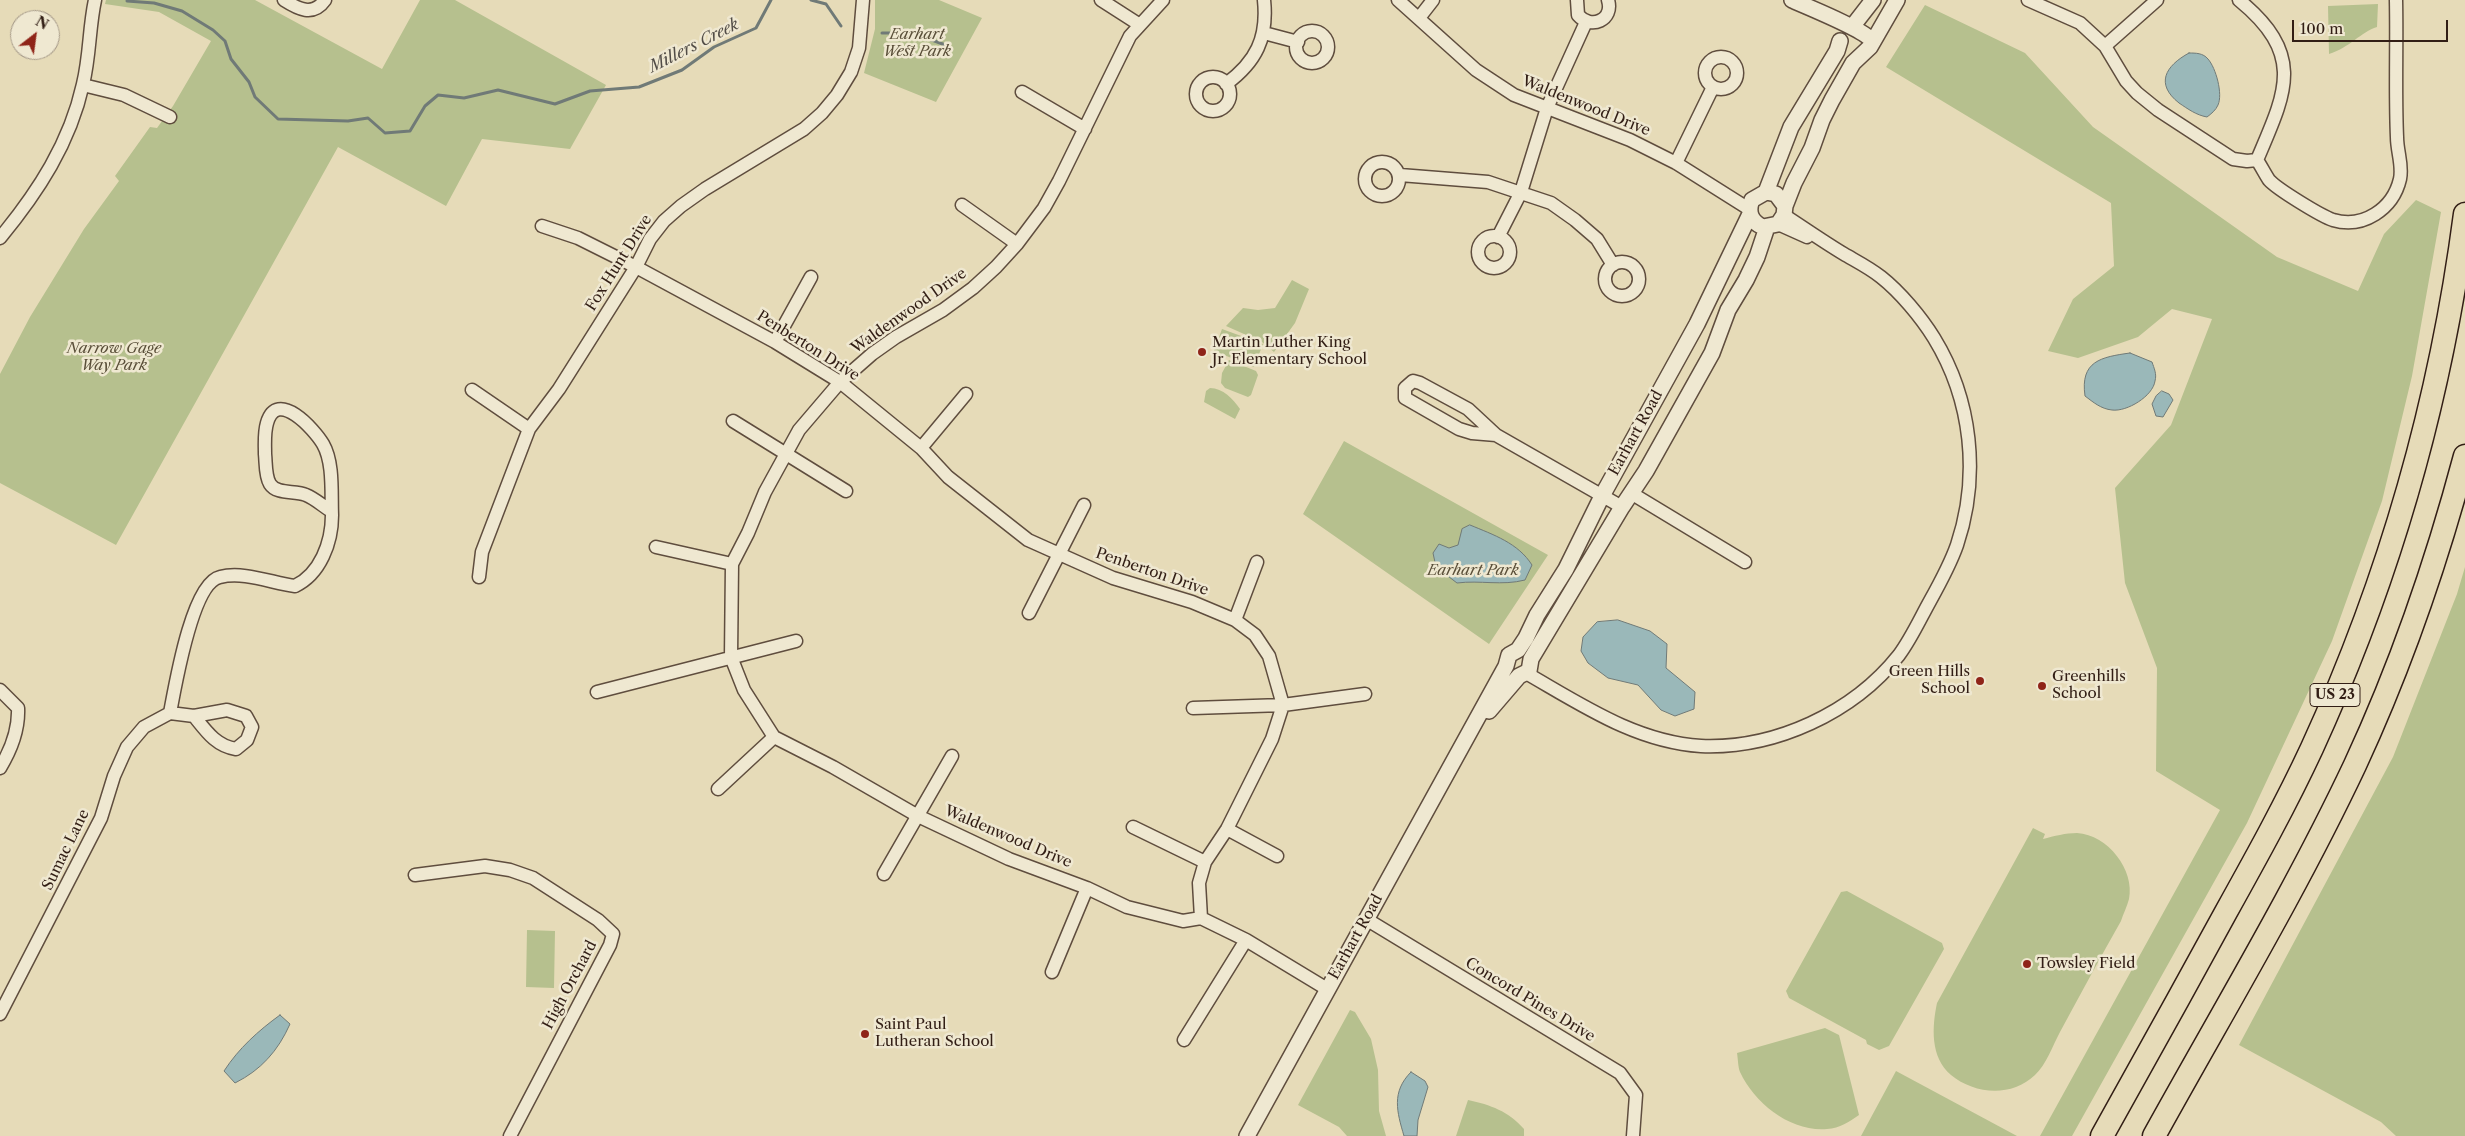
<!DOCTYPE html>
<html>
<head>
<meta charset="utf-8">
<style>
	body { margin:0 }
	#map { position:relative; width:2465px; height:1136px; overflow:hidden; background:#e6dbb8; font-family:"Libre Caslon Text",serif }
	canvas { display:block }
	.north { position:absolute; left:10px; top:10px; width:50px; height:50px; box-sizing:border-box; background:#efe8d1; border:1px solid #a39786; border-radius:50%; rotate:30deg; font-size:14px; font-weight:700; line-height:20px; text-align:center; color:#321e15 }
	.north::after { content:''; display:block; margin:auto; width:18px; height:22px; background:#8f2418; clip-path:polygon(50% 0,100% 100%,50% 72%,0 100%) }
	.scale { position:absolute; left:2292px; top:20px; width:156px; height:22px; box-sizing:border-box; border:2px solid #321e15; border-top:0; padding-left:6px; font-size:15px; line-height:18px; white-space:nowrap; color:#321e15; -webkit-text-stroke:4px #efe8d1; paint-order:stroke }
</style>
</head>
<body>
<div id="map">
<canvas width="2465" height="1136"></canvas>
<div class="north">N</div>
<div class="scale">100 m</div>
</div>
<script>
const context = document.querySelector('canvas').getContext('2d');
context.lineJoin = 'round';
function fillPath(path, color) { context.fillStyle = color; context.fill(path, 'evenodd'); }
function trace(path, color, width, dash) { context.strokeStyle = color; context.lineWidth = width; context.lineCap = dash ? 'butt' : 'round'; context.setLineDash(dash || []); context.stroke(path); }
function label(font, color, halo, rows, align = 'center') {
  context.font = font + ' "Libre Caslon Text",serif'; context.lineWidth = 5; context.setLineDash([]); context.textBaseline = 'middle'; context.strokeStyle = halo; context.fillStyle = color; for (const [text, x, y, turn = 0] of rows) {
    context.save(); context.translate(x, y); context.rotate((+turn || 0) * Math.PI / 180); context.textAlign = isNaN(turn) ? turn : align; if (halo) context.strokeText(text, 0, 0); context.fillText(text, 0, 0); context.restore();
  }
}
const green = new Path2D(`
	M106,0H255L382,69L420,0H455L606,85L570,149L482,139L446,206L338,147L116,545L0,483V374L30,317L84,229L119,181L115,176L150,127L157,128L173,106L211,41L159,12L105,4Z
	M875,0H939L982,18L936,102L864,73L875,29Z
	M2378,4L2377,27C2361,32 2349,48 2329,54L2328,6Z
	M1925,5L2025,53L2093,127L2277,257L2358,291L2384,234L2416,200L2441,212L2412,376L2382,501L2332,641L2247,823L2072,1136H2040L2220,810L2156,771L2157,668L2125,583L2115,488L2171,425L2212,319L2172,309L2138,337L2078,358L2048,351L2073,299L2114,266L2111,203L1886,67Z
	M1292,280L1309,289L1295,323L1274,352L1262,342L1226,326L1243,308L1258,310L1275,308Z
	M1222,329L1263,344L1254,367L1214,351Z
	M1229,360L1256,371L1258,375L1251,395L1248,397L1225,388L1221,383L1222,373Z
	M1210,388C1223,388 1233,399 1240,409L1235,419L1204,402L1206,391Z
	M1344,441L1548,555L1489,644L1303,514Z
	M2465,567V1136H2396L2381,1122L2239,1045L2393,757L2457,594Z
	M2033,828L2045,834L2043,839C2054,836 2066,833 2077,833C2108,835 2135,870 2129,899C2127,907 2123,914 2121,921C2100,958 2080,995 2060,1032C2053,1045 2046,1065 2035,1075C2011,1098 1974,1094 1951,1075C1930,1057 1932,1027 1937,1003Z
	M1847,891L1942,943L1944,949L1889,1046L1879,1050L1867,1044L1866,1040L1789,998L1786,991L1841,892Z
	M527,930L555,931L554,988L526,987Z
	M1350,1010L1355,1012L1371,1039L1378,1070L1379,1111L1386,1136H1347L1339,1127L1298,1105Z
	M1825,1028L1839,1035L1859,1115C1849,1122 1840,1128 1827,1129C1791,1132 1755,1104 1740,1072C1738,1067 1738,1059 1737,1053Z
	M1896,1071L2017,1136H1861Z
	M1468,1100C1491,1105 1508,1111 1524,1129V1136H1456Z`);
const water = new Path2D(`
	M2189,53C2196,53 2203,53 2208,59C2216,68 2223,94 2218,105C2216,110 2211,114 2207,117C2196,115 2188,109 2179,103C2155,84 2165,66 2189,53Z
	M2130,353L2152,362C2154,368 2157,374 2155,381C2153,396 2127,412 2112,410C2101,409 2093,402 2085,396C2080,361 2101,357 2130,353Z
	M2162,391L2169,394L2173,400L2163,417L2156,416L2152,404L2156,396Z
	M1470,525C1494,535 1518,543 1532,565L1525,580C1502,586 1480,580 1457,583L1436,567L1433,553L1439,544L1449,548L1458,545L1462,529Z
	M1618,620L1650,631L1667,644L1666,668L1695,692L1694,709L1675,716L1661,710L1638,685L1608,678L1588,663L1581,651L1583,637L1597,622Z
	M280,1015L290,1024C278,1051 261,1070 235,1083L224,1071C239,1048 258,1031 280,1015Z
	M1411,1072L1425,1081L1428,1087L1418,1120L1417,1136H1404C1397,1112 1391,1092 1411,1072Z`);
const stream = new Path2D(`
	M811,0L826,4L841,26
	M127,1L154,3L182,11L213,30L225,41L231,59L249,82L255,97L278,119L348,121L368,118L385,133L410,131L425,106L438,95L464,98L498,90L555,104L590,91L639,87L682,70L714,47L756,28L771,0
	M882,33H913L948,46`);
const minor = new Path2D(`
	M284,0C298,9 313,17 325,0
	M1101,0L1140,25
	M1163,0L1130,36L1059,181L1044,208L1017,244L996,267L973,288L943,310L896,337L872,354L840,382L799,430L765,492L748,533L732,564L731,657L744,690L774,737L833,767L918,816L1009,859L1087,888L1127,907L1183,921L1201,918L1246,940L1327,989
	M1398,0L1476,70L1514,95L1630,140L1676,163L1749,209
	M1577,0L1578,15C1591,30 1614,20 1608,0
	M2028,0L2080,23L2105,46L2126,81L2137,93L2158,110L2233,159L2247,161L2257,160
	M2239,0C2306,55 2286,92 2257,160
	M1419,18L1433,0
	M1296 47a16 16 0 1 1 32 0a16 16 0 1 1-32 0Z
	M1264,33L1298,42
	M2105,46L2157,0
	M1705 73a16 16 0 1 1 32 0a16 16 0 1 1-32 0Z
	M1196 94a17 17 0 1 1 34 0a17 17 0 1 1-34 0Z
	M1226,84C1256,62 1268,38 1264,0
	M83,85L124,95L170,117
	M1022,92L1085,129
	M2257,160C2261,166 2265,174 2269,180C2277,189 2321,216 2333,220C2363,229 2393,209 2400,179C2403,165 2397,152 2397,137C2395,92 2397,45 2396,0
	M1365 179a17 17 0 1 1 34 0a17 17 0 1 1-34 0Z
	M1676,163L1713,87
	M1400,175L1488,182L1551,203L1575,220L1597,239L1613,265
	M962,205L1017,244
	M1778,224L1807,237
	M542,226L578,238L636,267L775,342L840,382L921,448L948,477L1028,540L1113,578L1192,602L1235,620L1255,635L1269,656L1283,705L1272,739L1227,829L1205,862L1199,883L1201,918
	M1478 252a16 16 0 1 1 32 0a16 16 0 1 1-32 0Z
	M1498,237L1521,192L1547,108L1586,22
	M0,238C38,192 70,143 83,84C90,56 89,27 95,0
	M1605 279a17 17 0 1 1 34 0a17 17 0 1 1-34 0Z
	M775,342L811,277
	M472,390L529,429
	M733,421L846,491
	M1496,435L1472,433L1459,429L1405,398V388L1413,381L1420,383L1468,409L1496,435L1622,507
	M921,448L966,394
	M1631,493L1745,562
	M656,547L732,564
	M479,577L482,552L529,429L559,389L636,267L650,239L664,221L681,206L705,189L804,129L822,113L837,95L851,72L859,48L863,0
	M1029,613L1084,505
	M1235,620L1257,562
	M1526,673C1582,705 1636,742 1701,746C1775,749 1853,713 1899,655C1911,639 1920,619 1930,601C1940,583 1950,565 1957,545C1980,476 1972,400 1934,338C1921,317 1900,292 1881,277C1870,268 1856,261 1844,254C1824,242 1804,228 1784,215
	M0,690L18,708C19,730 11,750 0,768
	M597,692L796,641
	M1193,708L1283,705L1365,694
	M227,710L246,716L252,727L247,740L236,749C216,746 206,731 194,716Z
	M170,713L194,716
	M718,789L774,737
	M1133,827L1205,862
	M1227,829L1277,856
	M884,874L952,756
	M415,875L485,866L510,870L533,878L598,920L613,934L610,945L510,1136
	M1366,919L1620,1073L1636,1095L1633,1136
	M1052,972L1087,888
	M0,1014L101,818L114,776L127,747L144,727L170,713C175,687 192,583 220,577C244,571 272,583 295,586C320,574 332,543 332,515C331,494 334,463 323,444C314,429 277,388 267,423C264,433 265,444 265,454C266,463 265,476 270,484C277,495 295,490 306,495C314,498 323,506 331,511
	M1184,1040L1246,940`);
const tertiary = new Path2D(`
	M1792,0C1808,7 1865,30 1872,41
	M1852,27L1873,0
	M1766,192L1791,127L1837,51L1840,41
	M1785,206L1776,194L1766,192L1752,200C1747,212 1751,222 1763,227L1778,224L1784,215L1785,206L1794,183L1812,148L1822,120L1832,100L1853,63L1870,47L1897,0
	M1489,711L1519,676L1529,671L1531,659L1622,507L1646,471L1712,353L1728,310L1746,280L1757,257L1767,227
	M1247,1136L1506,666L1509,655L1518,650L1526,638L1537,615L1566,569L1602,496L1697,324L1750,214`);
const motorway = new Path2D(`
	M2102,1136C2144,1061 2185,987 2226,912C2256,858 2286,804 2312,748C2390,578 2441,398 2465,214
	M2154,1136C2222,1013 2295,892 2355,765C2401,666 2437,561 2465,456`);
const markers = [
	[1202,352,5,"#8f2418"],
	[1980,681,5,"#8f2418"],
	[2042,686,5,"#8f2418"],
	[2027,964,5,"#8f2418"],
	[865,1034,5,"#8f2418"]
];
const shields = [
	[2335,695,50]
];
const shieldNames = [
	["US 23",2335,695]
];
const parkNames = [
	["Earhart",917,35],
	["West Park",917,52],
	["Narrow Gage",114,349],
	["Way Park",114,366],
	["Earhart Park",1473,571]
];
const streetNames = [
	["Waldenwood Drive",1586,106,22],
	["Fox Hunt Drive",619,263,-58],
	["Waldenwood Drive",909,311,-35],
	["Penberton Drive",808,346,32],
	["Earhart Road",1636,433,-61],
	["Penberton Drive",1152,572,19],
	["Waldenwood Drive",1008,837,23],
	["Sumac Lane",66,850,-64],
	["Earhart Road",1356,937,-61],
	["High Orchard",570,985,-62],
	["Concord Pines Drive",1530,1000,31]
];
const poiNames = [
	["Martin Luther King",1212,343],
	["Jr. Elementary School",1212,360],
	["Green Hills",1970,672,"right"],
	["School",1970,689,"right"],
	["Greenhills",2052,677],
	["School",2052,694],
	["Towsley Field",2037,964],
	["Saint Paul",875,1025],
	["Lutheran School",875,1042]
];
const waterNames = [
	["Millers Creek",694,46,-27]
];
fillPath(green, '#b6c08e');
fillPath(water, '#9ab8b9');
trace(water, '#707a77', 1);
trace(stream, '#707a77', 3);
trace(minor, '#5f4d3e', 15);
trace(tertiary, '#5f4d3e', 18);
trace(motorway, '#321e15', 25);
trace(minor, '#efe8d1', 12);
trace(tertiary, '#efe8d1', 15);
trace(motorway, '#e6dbb8', 22);
for (const [x, y, r, color] of markers) { const dot = new Path2D(); dot.arc(x, y, r, 0, 2 * Math.PI); context.fillStyle = color; context.fill(dot); trace(dot, '#efe8d1', 2); }
for (const [x, y, w] of shields) { const box = new Path2D(); box.roundRect(x - w / 2, y - 11.5, w, 23, 4); context.fillStyle = '#efe8d1'; context.fill(box); trace(box, '#321e15', 1); }
label('bold 14px', '#321e15', null, shieldNames);
label('italic 15px', '#5a4f39', '#efe8d1', parkNames);
label('15px', '#321e15', '#efe8d1', streetNames);
label('15px', '#321e15', '#efe8d1', poiNames, 'left');
label('italic 16px', '#514c46', '#efe8d1', waterNames);
</script>
</body>
</html>
